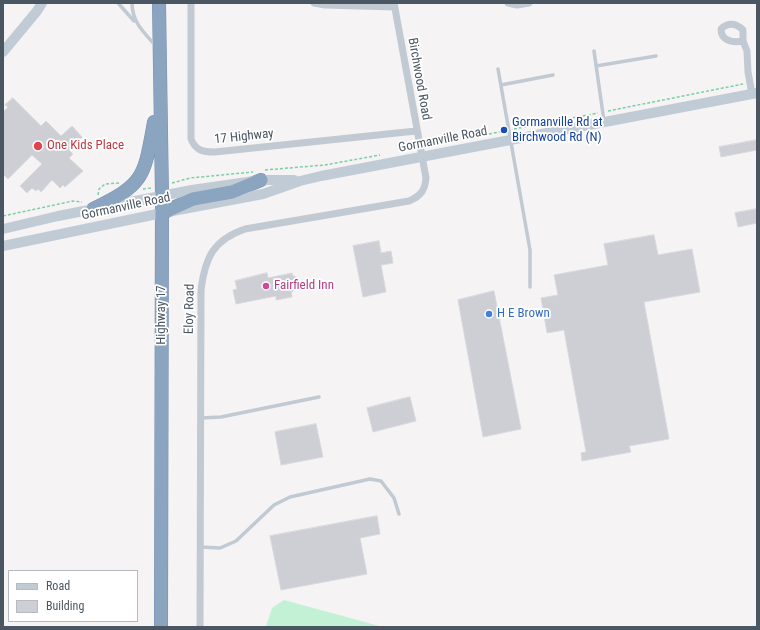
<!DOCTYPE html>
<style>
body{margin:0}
#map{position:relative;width:760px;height:630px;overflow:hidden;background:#f5f3f3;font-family:"Roboto Condensed",sans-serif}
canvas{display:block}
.frame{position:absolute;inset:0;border:4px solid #4a5661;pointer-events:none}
.legend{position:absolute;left:8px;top:570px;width:130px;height:52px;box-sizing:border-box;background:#fff;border:1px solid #b7bbc0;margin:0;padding:5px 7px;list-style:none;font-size:12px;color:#4a5661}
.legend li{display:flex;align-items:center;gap:8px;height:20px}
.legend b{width:20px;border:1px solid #b7bbc0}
</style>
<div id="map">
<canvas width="760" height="630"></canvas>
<div class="frame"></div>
<ul class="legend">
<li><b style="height:5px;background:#c1cbd6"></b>Road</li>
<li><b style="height:11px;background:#cdcfd5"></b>Building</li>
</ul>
</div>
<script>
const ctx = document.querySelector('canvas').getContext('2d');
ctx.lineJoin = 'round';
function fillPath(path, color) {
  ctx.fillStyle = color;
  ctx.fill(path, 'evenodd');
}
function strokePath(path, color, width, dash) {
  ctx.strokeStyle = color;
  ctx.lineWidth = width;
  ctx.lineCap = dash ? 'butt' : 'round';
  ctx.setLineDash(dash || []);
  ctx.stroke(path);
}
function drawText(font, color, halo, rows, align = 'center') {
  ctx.font = font + ' "Roboto Condensed",sans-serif';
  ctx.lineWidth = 3.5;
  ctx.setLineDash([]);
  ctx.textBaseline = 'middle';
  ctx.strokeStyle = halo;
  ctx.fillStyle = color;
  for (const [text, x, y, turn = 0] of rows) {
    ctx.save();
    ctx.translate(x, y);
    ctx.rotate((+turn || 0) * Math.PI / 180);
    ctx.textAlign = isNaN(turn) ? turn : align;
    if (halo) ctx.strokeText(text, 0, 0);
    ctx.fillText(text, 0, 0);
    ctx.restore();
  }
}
fillPath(new Path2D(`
 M284 600 383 627H266L272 608Z`), '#c3f1d5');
const building = new Path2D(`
 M13 98 41 126 46 121 61 136 72 126 82 137 69 150 73 154 69 158 83 171 65 187 63 185 60 188 52 180 41 192 38 189 36 191 32 188 27 193 20 186 42 164 32 155 8 179 3 174V112L8 107 5 105Z
 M757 140V150L721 157 719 147Z
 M757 209V223L738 227 735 213Z
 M654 235 658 255 692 249 700 292 644 302 669 439 629 446 631 452 582 461 581 453 586 452 564 330 547 333 541 298 558 295 554 275 608 265 604 244Z
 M379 241 381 253 391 251 393 263 381 265 386 292 363 297 353 246Z
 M267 273 268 278 292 273 293 276H295L298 289 291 292 292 297 276 300V296L236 304 233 290 237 289 235 281Z
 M494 291 521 429 483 437 458 300Z
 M410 397 416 421 373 432 367 408Z
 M316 424 323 457 281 465 275 432Z
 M377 516 380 534 360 538 367 574 281 590 270 536Z`);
fillPath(building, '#cdcfd5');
strokePath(building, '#d7d9de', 1);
const highway = new Path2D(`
 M159 3 162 196 161 627
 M93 209C145 184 144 177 154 122
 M162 213 193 199 232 192 261 180`);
strokePath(highway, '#7690ad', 14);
strokePath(new Path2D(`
 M608 111 743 84
 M514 129 598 113
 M484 135 504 131
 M265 170 325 165 380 155
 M172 183 190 178 253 172
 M143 189 151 188
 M98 195 99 189 105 184 119 183
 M3 216 73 201 82 202`), '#7ad0a6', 1.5, [3, 2]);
strokePath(new Path2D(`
 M118 3 134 21
 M132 3C132 22 144 33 156 46
 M594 51 604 121
 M596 66 656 56
 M498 69 530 250V287
 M501 85 553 75
 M201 418 221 417 319 397
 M201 547 220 548 236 541 274 505 290 497 370 479 381 481 394 498 399 514`), '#c1cad2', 3.5);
strokePath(new Path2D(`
 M191 3V139C196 151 203 152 215 152L416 131
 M314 3 325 5 394 7
 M508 3 517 5 529 3
 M743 41C733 43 721 41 721 29 728 22 736 23 743 30V41L747 51 748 72 752 94
 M200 627 201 290C205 258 213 240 245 229L409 201C421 196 425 190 426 178L394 3`), '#c1cad2', 7);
strokePath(new Path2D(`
 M3 52 37 11 42 3
 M3 229 58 216 192 190 261 180H294
 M3 246 162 213 263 194 300 181 321 176 757 93`), '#c1cbd6', 10);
strokePath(highway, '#8ba5c1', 13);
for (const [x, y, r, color] of [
 [504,130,4,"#1a4fb4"],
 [38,146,5,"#e0444e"],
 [266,286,4,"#d1479c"],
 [489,314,4,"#3f7fe0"]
]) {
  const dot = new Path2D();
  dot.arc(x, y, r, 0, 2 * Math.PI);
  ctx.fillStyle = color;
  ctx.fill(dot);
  strokePath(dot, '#fff', 1.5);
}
drawText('13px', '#4a5661', '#fff', [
 ["Birchwood Road",419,79,80],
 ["17 Highway",244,137,-6],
 ["Gormanville Road",443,140,-11],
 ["Gormanville Road",126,207,-12],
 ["Eloy Road",190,309,-89],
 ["Highway 17",162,315,-90]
]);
drawText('13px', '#164399', '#fff', [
 ["Gormanville Rd at",512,123],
 ["Birchwood Rd (N)",512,138]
], 'left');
drawText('13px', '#be3a42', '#fff', [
 ["One Kids Place",47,146]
], 'left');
drawText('13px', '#b23c85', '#fff', [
 ["Fairfield Inn",274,286]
], 'left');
drawText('13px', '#366cbe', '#fff', [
 ["H E Brown",497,314]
], 'left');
</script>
